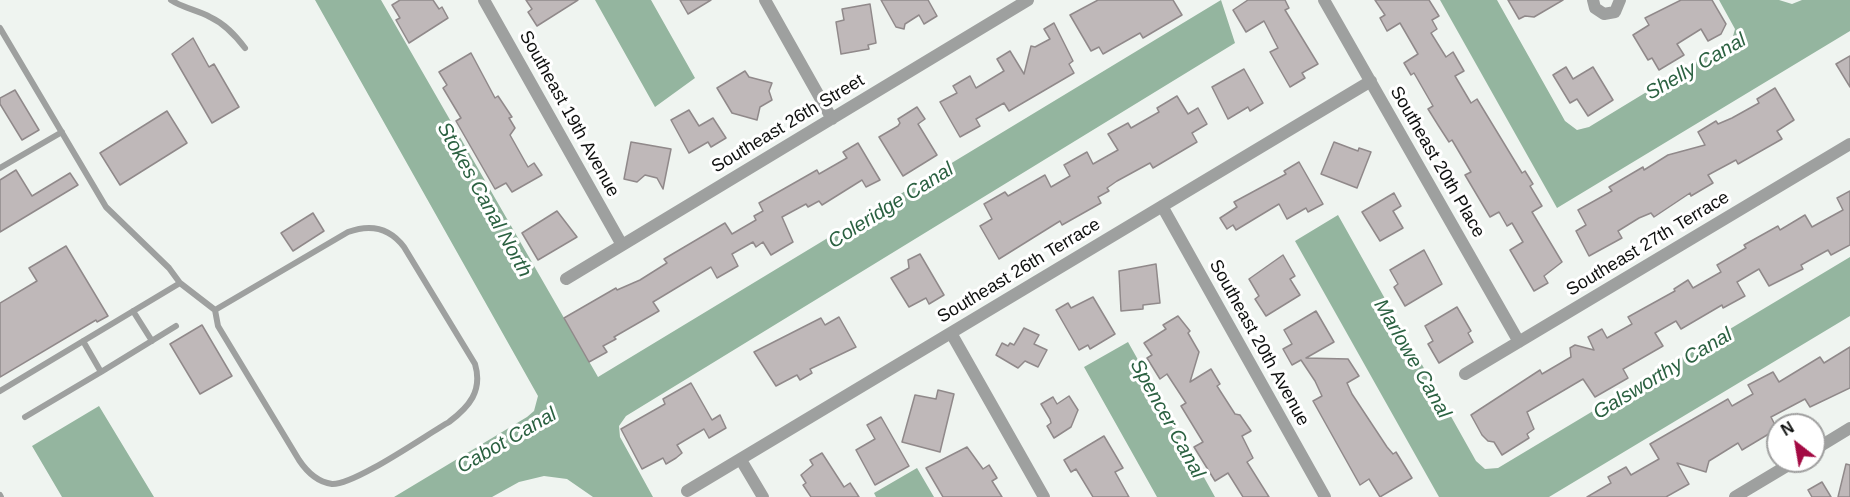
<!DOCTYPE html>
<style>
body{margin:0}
#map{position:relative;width:1850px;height:497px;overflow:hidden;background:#eff4f0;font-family:Helvetica,sans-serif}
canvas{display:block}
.north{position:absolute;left:1766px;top:413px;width:60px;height:60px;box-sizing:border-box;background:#fff;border:2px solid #9f9f9f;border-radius:50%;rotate:329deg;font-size:16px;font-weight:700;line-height:24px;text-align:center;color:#0f100f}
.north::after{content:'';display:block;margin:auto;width:21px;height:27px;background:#a30a43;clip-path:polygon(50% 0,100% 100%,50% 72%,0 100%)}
</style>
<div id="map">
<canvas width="1850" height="497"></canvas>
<div class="north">N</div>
</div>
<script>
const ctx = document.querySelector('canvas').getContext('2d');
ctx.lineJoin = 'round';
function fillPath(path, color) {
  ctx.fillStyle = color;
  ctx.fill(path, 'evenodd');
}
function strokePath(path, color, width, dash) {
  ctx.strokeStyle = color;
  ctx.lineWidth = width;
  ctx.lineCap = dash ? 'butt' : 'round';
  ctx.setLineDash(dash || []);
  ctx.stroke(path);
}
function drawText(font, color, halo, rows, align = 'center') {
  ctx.font = font + ' Helvetica,sans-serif';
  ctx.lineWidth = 6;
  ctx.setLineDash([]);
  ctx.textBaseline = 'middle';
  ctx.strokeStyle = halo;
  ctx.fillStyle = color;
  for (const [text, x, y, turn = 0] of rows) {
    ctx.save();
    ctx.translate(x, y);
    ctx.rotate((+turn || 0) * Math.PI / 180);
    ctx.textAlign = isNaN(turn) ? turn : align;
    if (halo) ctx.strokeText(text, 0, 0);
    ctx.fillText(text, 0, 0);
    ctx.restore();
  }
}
fillPath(new Path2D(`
 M315 0H381L598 377 1221 0 1235 43 626 416 619 426 620 437 653 497H593L567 479 544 476 519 482 492 497H394L527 417 534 411 538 396Z
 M595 0H651L695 78 655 107Z
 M1440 0H1497L1565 121 1577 130 1589 127 1732 40 1735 29 1719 0H1779L1792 4 1802 0H1850V31L1557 208Z
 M1338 215 1476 461 1485 469 1498 468 1850 257V316L1549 497H1439L1295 241Z
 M1128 342 1215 497H1157L1084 367Z
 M99 406 154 497H62L32 446Z
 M917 468 934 497H876L874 493Z`), '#94b59f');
const building = new Path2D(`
 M400 0H433L439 9 442 7 448 18 409 43 396 20 400 18 392 5Z
 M526 0H578L537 26 528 12 532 9Z
 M680 0H711L688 14Z
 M881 0H928L937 16 924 24 919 15 905 24 904 29 896 27Z
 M1098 0H1173L1182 15 1143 38 1140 33 1103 54 1099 47 1091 51 1070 15Z
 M1248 0H1285L1289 8 1285 10 1318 64 1302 73 1305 78 1290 87 1270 52 1278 48 1264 21 1246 32 1233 10Z
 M1375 0H1429L1439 16 1432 20 1437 29 1431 33 1446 57 1453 52 1464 71 1455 76 1471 103 1477 99 1522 173 1525 171 1533 184 1530 186 1542 206 1532 212 1562 262 1544 276 1548 283 1534 291 1510 250 1523 242 1512 223 1507 226 1499 212 1490 217 1465 175 1471 172 1452 140 1449 142 1438 125 1428 109 1433 106 1414 73 1411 75 1404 63 1418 54 1400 23 1387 31 1380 18 1385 15Z
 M1508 0H1563L1534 17 1525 16 1519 19Z
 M1681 0H1712L1726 24 1721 34 1708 41 1701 29 1677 44 1684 55 1659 70 1652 58 1648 60 1633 35 1649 25 1645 18Z
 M870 4 876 43 868 45 869 49 841 54 836 22 844 20 842 9Z
 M1054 23 1073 61 1069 64 1074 73 1009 111 1004 103 976 119 980 126 960 137 940 102 957 93 953 86 970 76 976 88 1004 71 997 59 1010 51 1024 74 1031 46 1035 47 1050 39 1044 29Z
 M193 38 209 67 214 64 239 107 212 123 172 54Z
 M471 53 495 98 498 96 512 117 509 118 515 128 510 135 528 167 534 163 542 175 512 192 506 183 495 189 456 121 461 118 443 88 447 85 439 72Z
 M1850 56V87L1836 64Z
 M1566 67 1573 79 1593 67 1613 100 1588 116 1577 99 1570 103 1553 75Z
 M1244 69 1263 103 1250 111 1248 107 1228 119 1212 87Z
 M745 71 749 77 772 83 769 91 772 100 760 107 757 120 732 113 717 88Z
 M1775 88 1794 120 1777 131 1782 139 1738 164 1736 160 1708 175 1713 183 1691 196 1690 193 1654 217 1651 213 1639 218 1618 231 1622 238 1589 256 1576 231 1586 225 1578 210 1612 191 1609 187 1643 167 1644 170 1668 155 1705 145 1698 132 1716 121 1718 124 1732 118 1759 103 1757 99Z
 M15 90 39 130 22 140 0 104V98Z
 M1177 96 1188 114 1198 108 1207 124 1192 133 1197 142 1153 168 1150 163 1117 181 1107 188 1109 191 1098 197 1101 203 1062 225 1060 221 999 259 980 226 992 219 984 204 1005 192 1008 196 1045 175 1051 187 1070 176 1064 165 1087 152 1093 164 1118 150 1108 134 1128 123 1131 128 1159 112 1157 108Z
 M917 107 925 119 918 124 937 155 903 176 879 137 898 126 900 123 898 119Z
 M689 110 699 126 713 118 726 138 711 147 708 142 689 153 671 120Z
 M167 111 187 143 120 185 100 153Z
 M631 142 671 149 663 189 657 178 645 175 637 182 624 179Z
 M1334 142 1358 151 1359 148 1371 152 1357 188 1321 174Z
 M858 143 880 180 866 187 862 180 822 205 819 201 808 207 806 204 782 217 793 242 771 255 763 242 756 247 753 242 732 254 738 266 717 278 711 267 653 302 659 311 614 337 616 339 603 346 607 352 589 362 564 318 616 288 617 290 640 280 667 263 664 259 725 223 732 234 756 220 754 216 763 211 759 203 817 170 819 174 847 158 843 152Z
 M1299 162 1323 204 1308 212 1306 208 1287 219 1279 204 1236 230 1233 225 1227 229 1220 218 1237 207 1234 202 1286 174 1284 171Z
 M16 170 32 196 70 173 78 185 0 232V180Z
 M1850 191V245L1831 255 1828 250 1801 265 1803 269 1769 286 1759 269 1737 282 1745 296 1723 308 1722 305 1681 329 1676 321 1655 333 1663 346 1623 369 1628 378 1595 397 1583 379 1527 412 1534 429 1527 434 1529 438 1502 455 1494 442 1488 441 1482 435 1471 415 1540 370 1542 374 1571 357 1570 348 1575 345 1594 350 1588 337 1602 329 1607 338 1632 324 1628 317 1675 291 1674 289 1688 280 1693 288 1721 272 1717 265 1746 248 1744 245 1778 226 1780 230 1805 215 1812 227 1843 210 1837 198Z
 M1394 193 1401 206 1393 211 1403 228 1380 241 1362 212Z
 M557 211 577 237 538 260 522 233Z
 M313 213 324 231 293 251 281 233Z
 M66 246 108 316 97 322 96 320 0 377V303L37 281 29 268Z
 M1424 250 1442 284 1405 306 1394 287 1398 284 1390 270Z
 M920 254 944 295 929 304 926 298 909 307 891 278 909 268 908 260Z
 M1283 255 1295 276 1290 279 1300 295 1266 316 1255 299 1259 296 1249 279Z
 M1156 264 1160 303 1143 305V309L1121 311 1119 271Z
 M1093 297 1115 334 1090 349 1088 345 1079 350 1056 310 1068 303 1071 308Z
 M1457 307 1471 331 1468 333 1473 342 1439 363 1428 344 1433 341 1425 326Z
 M1316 311 1334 342 1306 358 1348 359 1359 376 1347 383 1352 394 1387 447 1393 454 1396 452 1412 478 1380 497 1369 479 1360 485 1313 401 1322 396 1315 381 1301 360 1292 365 1283 349 1292 344 1284 330Z
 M1178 316 1190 331 1188 333 1199 352 1190 382 1211 369 1220 384 1217 386 1235 414 1240 415 1251 431 1242 436 1253 458 1247 462 1269 497H1243L1228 473 1215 481 1194 447 1203 442 1181 406 1186 403 1167 374 1160 379 1147 358 1152 355 1144 343 1166 329 1163 325Z
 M839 317 856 347 810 369 812 373 800 380 797 375 776 386 754 352 821 318 825 325Z
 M202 325 232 376 200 394 170 344Z
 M1024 328 1039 335 1034 344 1047 350 1038 367 1025 361 1018 368 996 355 1002 343 1008 346 1010 343 1014 345Z
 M1850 347V388L1810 407 1805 399 1771 417 1777 429 1742 450 1738 443 1709 461 1706 472 1677 463 1689 484 1666 497H1587L1611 483 1608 477 1626 467 1631 475 1659 459 1650 444 1728 399 1732 406 1753 394 1748 385 1773 372 1779 382 1820 357 1824 363Z
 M691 383 712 420 720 415 726 428 709 438 704 429 677 445 682 453 676 458 666 464 663 458 642 469 621 429 665 404 663 399Z
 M938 390 954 394 940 452 902 442 915 395 936 399Z
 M1069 396 1078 410 1071 427 1054 438 1047 426 1051 423 1050 419 1041 404 1053 397 1057 404Z
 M881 417 909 466 875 485 856 450 875 439 867 425Z
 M1104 436 1123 468 1115 472 1129 497H1093L1076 469 1071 472 1064 460Z
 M967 447 983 469 989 465 997 478 992 481 1002 497H943L926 468Z
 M822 453 844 487 850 483 859 497H811L803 485 806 483 801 475 813 465 810 460Z
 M1846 464 1850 465V497H1838Z
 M1822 482 1831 497H1812L1808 490Z`);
fillPath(building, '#bfb8b9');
strokePath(building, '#90898a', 1.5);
strokePath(new Path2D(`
 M171 0C183 8 197 10 210 17 225 24 235 35 245 48
 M0 28 106 207 169 268 180 283 0 391
 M0 168 62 132
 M180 283 215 310 348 232C370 224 389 227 404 247L475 364C483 391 469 407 449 422 426 435 355 485 332 484 317 482 307 472 299 460L218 326 215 310
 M133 311 152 341
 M83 341 101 372 176 326
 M25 417 101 372
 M0 495 1 497`), '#9ea09f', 6);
strokePath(new Path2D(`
 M484 0 622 245
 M765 0 832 119
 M1324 0 1519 342
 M1593 0 1595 8 1604 14 1615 12 1620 0
 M1162 206 1325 497
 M566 279 1028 0
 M951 333 1044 497
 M1465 374 1850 144
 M1814 450 1850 428
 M741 460 763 497
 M687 491 1371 81
 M1735 497 1795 461`), '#9ea09f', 12);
drawText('18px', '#0f100f', '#fff', [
 ["Southeast 19th Avenue",569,114,61],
 ["Southeast 26th Street",788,124,-31],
 ["Southeast 20th Place",1437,162,60],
 ["Southeast 27th Terrace",1648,244,-31],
 ["Southeast 26th Terrace",1019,271,-31],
 ["Southeast 20th Avenue",1259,343,61]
]);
drawText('italic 20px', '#2b6141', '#fff', [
 ["Shelly Canal",1696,67,-30],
 ["Stokes Canal North",484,200,61],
 ["Coleridge Canal",891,206,-32],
 ["Marlowe Canal",1412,359,60],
 ["Galsworthy Canal",1663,374,-31],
 ["Spencer Canal",1167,419,61],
 ["Cabot Canal",507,441,-30]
]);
</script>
